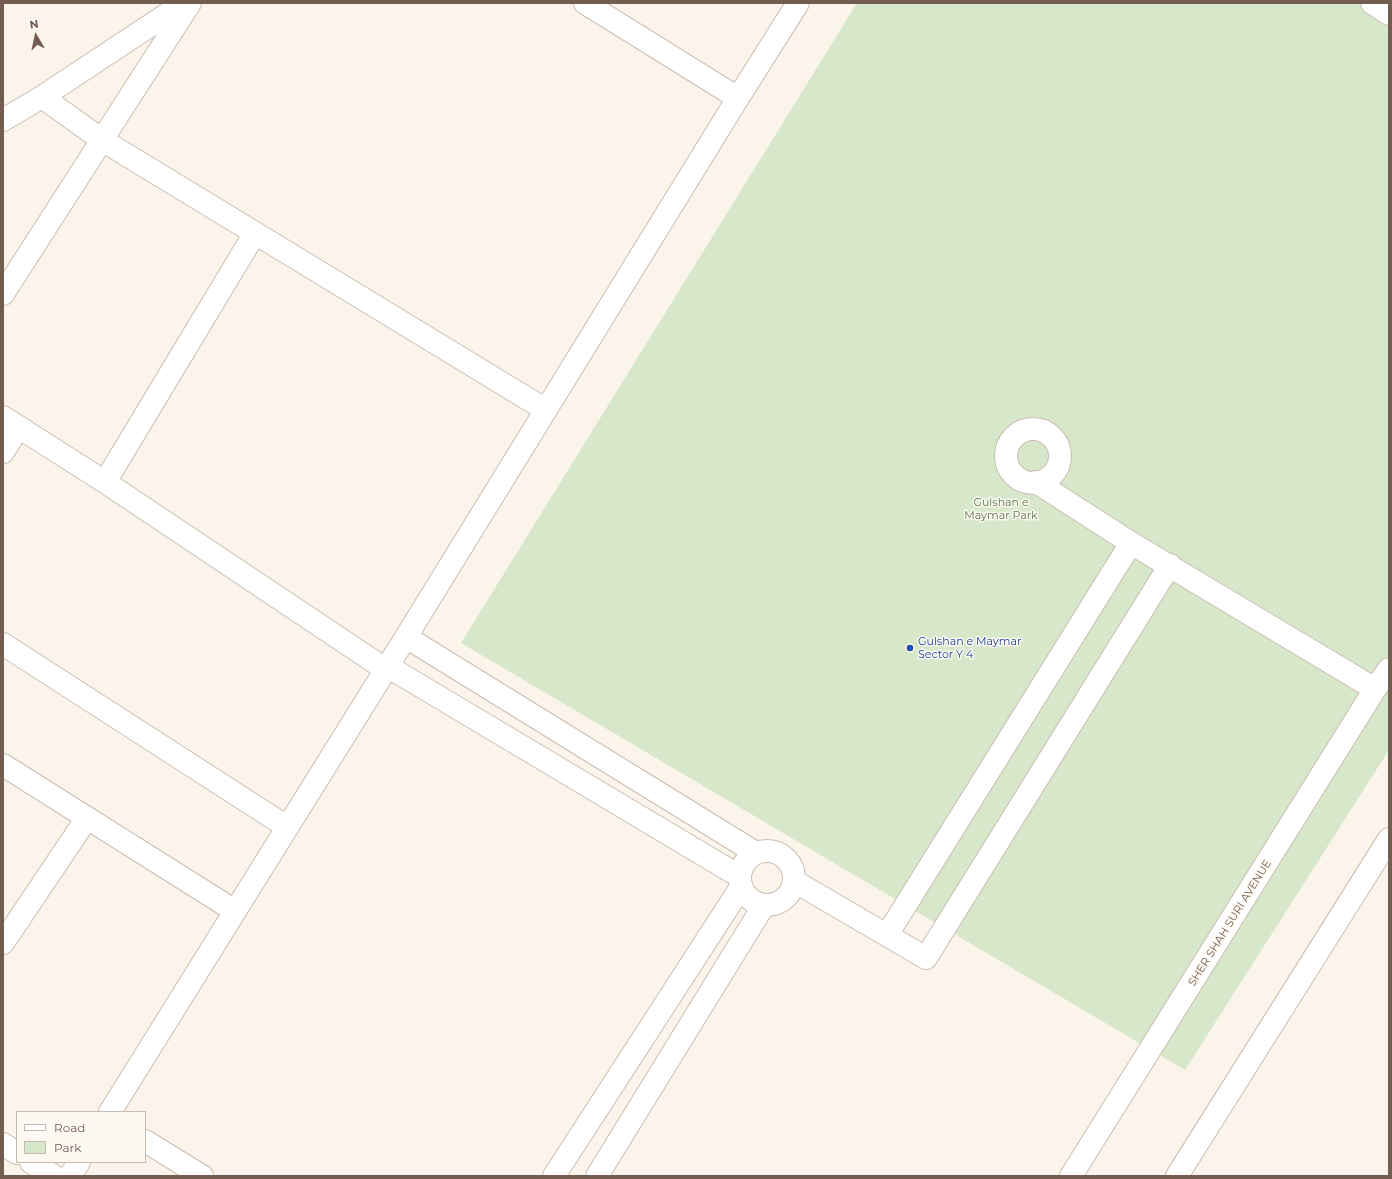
<!DOCTYPE html>
<style>
body{margin:0}
#map{position:relative;width:1392px;height:1179px;overflow:hidden;background:#fbf4eb;font-family:Montserrat,sans-serif}
canvas{display:block}
.frame{position:absolute;inset:0;border:4px solid #735c50;pointer-events:none}
.legend{position:absolute;left:16px;top:1111px;width:130px;height:52px;box-sizing:border-box;background:#fdf8f1;border:1px solid #c6bab1;margin:0;padding:5px 7px;list-style:none;font-size:12px;color:#735c50}
.legend li{display:flex;align-items:center;gap:8px;height:20px}
.legend b{width:20px;border:1px solid #c6bab1}
.north{position:absolute;left:16px;top:16px;width:40px;height:40px;-webkit-text-stroke:3px #fdf8f1;paint-order:stroke;rotate:351deg;font-size:11px;font-weight:700;line-height:16px;text-align:center;color:#735c50}
.north::after{content:'';display:block;margin:auto;width:14px;height:18px;background:#735c50;clip-path:polygon(50% 0,100% 100%,50% 72%,0 100%)}
</style>
<div id="map">
<canvas width="1392" height="1179"></canvas>
<div class="frame"></div>
<ul class="legend">
<li><b style="height:5px;background:#fff"></b>Road</li>
<li><b style="height:11px;background:#d7e7ca"></b>Park</li>
</ul>
<div class="north">N</div>
</div>
<script>
const ctx = document.querySelector('canvas').getContext('2d');
ctx.lineJoin = 'round';
function fillPath(path, color) {
  ctx.fillStyle = color;
  ctx.fill(path, 'evenodd');
}
function strokePath(path, color, width, dash) {
  ctx.strokeStyle = color;
  ctx.lineWidth = width;
  ctx.lineCap = dash ? 'butt' : 'round';
  ctx.setLineDash(dash || []);
  ctx.stroke(path);
}
function drawText(font, color, halo, rows, align = 'center') {
  ctx.font = font + ' Montserrat,sans-serif';
  ctx.lineWidth = 3;
  ctx.setLineDash([]);
  ctx.textBaseline = 'middle';
  ctx.strokeStyle = halo;
  ctx.fillStyle = color;
  for (const [text, x, y, turn = 0] of rows) {
    ctx.save();
    ctx.translate(x, y);
    ctx.rotate((+turn || 0) * Math.PI / 180);
    ctx.textAlign = isNaN(turn) ? turn : align;
    if (halo) ctx.strokeText(text, 0, 0);
    ctx.fillText(text, 0, 0);
    ctx.restore();
  }
}
fillPath(new Path2D(`
 M857 3H1389V750L1185 1070 461 643Z`), '#d7e7ca');
const minor = new Path2D(`
 M585 3 738 98
 M1372 3 1389 14
 M42 97 102 140 546 410
 M3 120 42 97 184 3
 M3 294 190 3
 M3 417 105 482 385 669
 M1006 456a27 27 0 1 1 54 0a27 27 0 1 1-54 0Z
 M3 452 19 427
 M105 482 255 233
 M1036 482 1131 543 1375 689
 M406 637 756 853
 M3 644 287 827
 M387 666 739 876
 M3 765 235 911
 M740 878a27 27 0 1 1 54 0a27 27 0 1 1-54 0Z
 M794 881 926 958 1170 565
 M887 935 1131 543
 M3 943 87 818
 M110 1112 406 637 738 98 798 3
 M145 1141 202 1176
 M70 1176 79 1162
 M554 1176 741 887
 M597 1176 764 905`);
const tertiary = new Path2D(`
 M3 1144 17 1153
 M31 1162 54 1176
 M1071 1176 1375 689 1389 669
 M1177 1176 1389 839`);
strokePath(minor, '#ccbcb2', 24);
strokePath(tertiary, '#ccbcb2', 24);
strokePath(minor, '#fff', 22);
strokePath(tertiary, '#fff', 22);
for (const [x, y, r, color] of [
 [910,648,4,"#1a4fb4"]
]) {
  const dot = new Path2D();
  dot.arc(x, y, r, 0, 2 * Math.PI);
  ctx.fillStyle = color;
  ctx.fill(dot);
  strokePath(dot, '#fdf8f1', 1.5);
}
drawText('11px', '#58784a', '#fdf8f1', [
 ["Gulshan e",1001,503],
 ["Maymar Park",1001,516]
]);
drawText('11px', '#164399', '#fdf8f1', [
 ["Gulshan e Maymar",918,642],
 ["Sector Y 4",918,655]
], 'left');
drawText('11px', '#735c50', '#fdf8f1', [
 ["SHER SHAH SURI AVENUE",1230,923,-58]
]);
</script>
